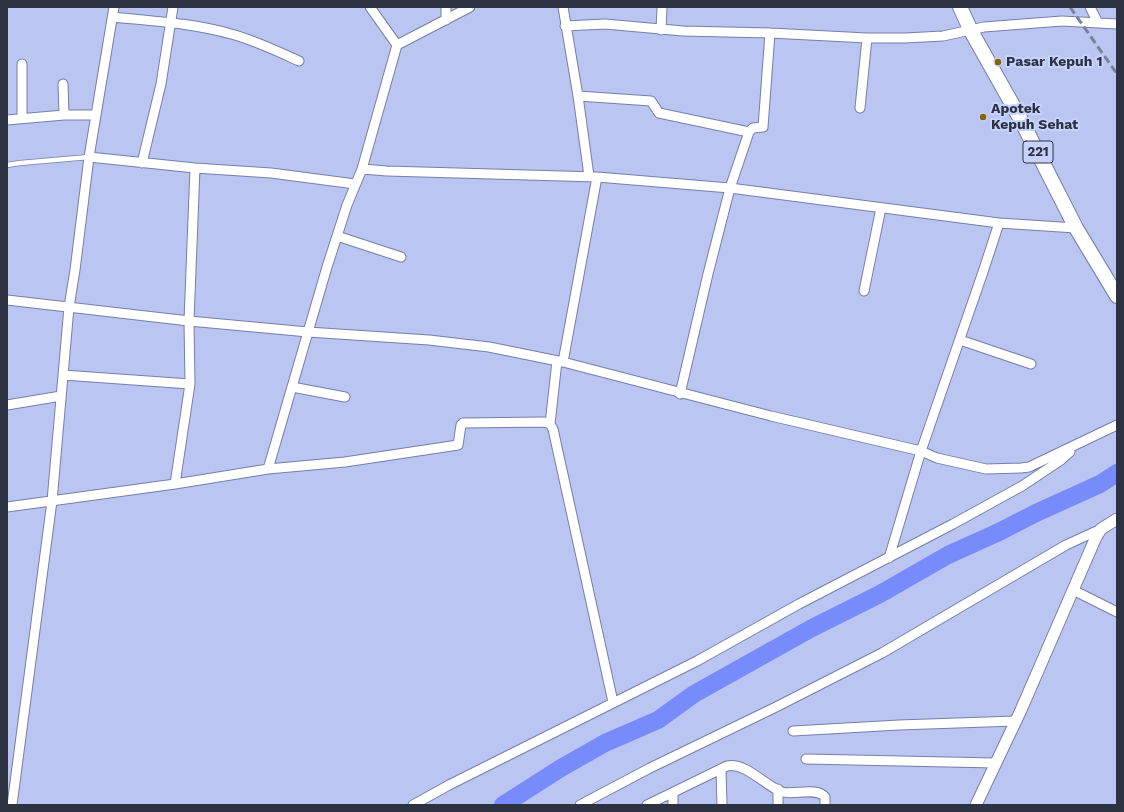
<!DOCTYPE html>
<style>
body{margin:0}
#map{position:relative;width:1124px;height:812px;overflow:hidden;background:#bac6f1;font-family:"Work Sans",sans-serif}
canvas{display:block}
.frame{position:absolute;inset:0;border:8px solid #2d3242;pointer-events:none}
</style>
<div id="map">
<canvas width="1124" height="812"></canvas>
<div class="frame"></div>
</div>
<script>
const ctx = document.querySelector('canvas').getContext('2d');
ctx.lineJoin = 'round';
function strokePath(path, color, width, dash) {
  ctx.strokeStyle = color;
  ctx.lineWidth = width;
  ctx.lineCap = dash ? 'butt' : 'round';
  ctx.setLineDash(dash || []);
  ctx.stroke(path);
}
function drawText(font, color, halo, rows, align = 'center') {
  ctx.font = font + ' "Work Sans",sans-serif';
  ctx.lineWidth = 4;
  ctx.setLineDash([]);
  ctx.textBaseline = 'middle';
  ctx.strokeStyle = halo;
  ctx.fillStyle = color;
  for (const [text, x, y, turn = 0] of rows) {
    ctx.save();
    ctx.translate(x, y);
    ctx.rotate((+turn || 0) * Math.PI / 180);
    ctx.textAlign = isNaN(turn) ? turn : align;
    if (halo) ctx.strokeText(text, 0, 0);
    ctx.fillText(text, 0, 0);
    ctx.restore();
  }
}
strokePath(new Path2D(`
 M503 805 561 768 605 743 658 720 694 694 812 628 880 594 948 555 999 532 1036 513 1100 484 1117 473`), '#778cfa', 18);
const service = new Path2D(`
 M7 165 20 163 89 157`);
const minor = new Path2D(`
 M370 7 397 45
 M563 7 578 96 589 176
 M1090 7 1098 23
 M113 17C152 21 192 23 231 34 254 40 277 51 299 61
 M446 20V7
 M565 26 605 24 683 31 770 33 867 38H905L943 36 984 27 1062 21 1117 24
 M661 30 662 7
 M22 64V118
 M63 84 64 115
 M578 96 651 101 659 113 749 132
 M860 108 867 38
 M7 120 64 115H96
 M89 157 195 168 271 173 355 184
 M142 163 161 84 173 7
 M362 169 387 171 597 177 730 188 999 223 1076 228
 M337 236 401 257
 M864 291 881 208
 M7 300 189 321 308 332 429 340 489 347 563 362 771 416 921 451 937 458 986 469 1021 468 1029 467 1117 425
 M960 340 1031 364
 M563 362 597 177
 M63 375 190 384
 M292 387 345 397
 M680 394 708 274 730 188 749 132 753 128 763 127 770 33
 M7 405 61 396
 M550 424 557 361
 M268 469 345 462 458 445 461 425 463 423 544 422 550 424 553 429 613 702
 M175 484 190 384 189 321 195 168
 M7 507 175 484 268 469 327 267 347 205 362 169 397 45 470 7
 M889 558 921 451 983 272 999 223
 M1073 590 1117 612
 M793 731 899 725 1015 721
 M806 759 995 763
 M721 770 722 805
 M778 789V805
 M673 793V805
 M12 805 52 501 69 307 75 270 89 157 114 7
 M413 805 449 785 697 661 799 604 953 524 1022 486 1061 460 1070 452
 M580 805 650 768 776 707 882 653 1066 545 1101 529
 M647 805 727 766C746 762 765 786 782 792 794 795 817 787 825 797V805`);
const tertiary = new Path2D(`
 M976 805 1021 710 1096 537 1101 529 1117 519`);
const primary = new Path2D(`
 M960 7 971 31 1020 118 1076 228 1117 296`);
strokePath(service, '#757fa7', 6);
strokePath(minor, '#757fa7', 11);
strokePath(tertiary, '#757fa7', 13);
strokePath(primary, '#757fa7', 16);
strokePath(service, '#fff', 4.5);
strokePath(minor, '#fff', 9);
strokePath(tertiary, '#fff', 11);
strokePath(primary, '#fff', 14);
strokePath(new Path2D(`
 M1070 7 1117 74`), '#78819f', 3, [8, 4]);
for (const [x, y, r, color] of [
 [998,62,4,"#806800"],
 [983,117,4,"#806800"]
]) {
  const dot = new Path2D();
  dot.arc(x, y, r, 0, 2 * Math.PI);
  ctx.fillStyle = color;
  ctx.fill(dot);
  strokePath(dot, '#c7d3fe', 1.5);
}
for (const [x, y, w] of [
 [1038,152,30]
]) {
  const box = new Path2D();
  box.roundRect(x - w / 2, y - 11, w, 22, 3);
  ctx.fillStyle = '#c7d3fe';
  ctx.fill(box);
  strokePath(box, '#2d3242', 1);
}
drawText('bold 13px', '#2d3242', null, [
 ["221",1038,152]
]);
drawText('bold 14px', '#2d3242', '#c7d3fe', [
 ["Pasar Kepuh 1",1006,62],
 ["Apotek",991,109],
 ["Kepuh Sehat",991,125]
], 'left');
</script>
